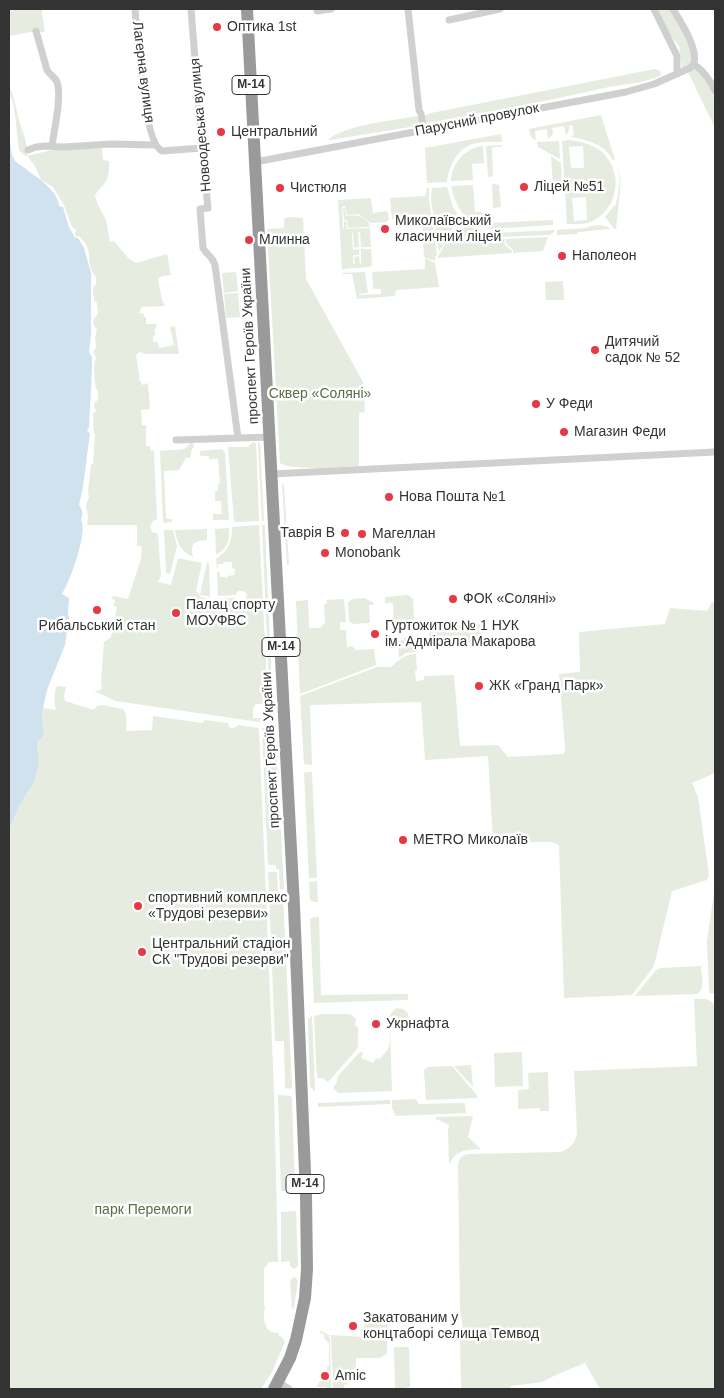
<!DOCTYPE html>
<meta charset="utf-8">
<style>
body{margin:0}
#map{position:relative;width:724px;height:1398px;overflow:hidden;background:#fff;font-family:Arial,sans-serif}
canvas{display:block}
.frame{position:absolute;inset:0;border:10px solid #333;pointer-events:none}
</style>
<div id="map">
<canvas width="724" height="1398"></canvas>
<div class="frame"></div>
</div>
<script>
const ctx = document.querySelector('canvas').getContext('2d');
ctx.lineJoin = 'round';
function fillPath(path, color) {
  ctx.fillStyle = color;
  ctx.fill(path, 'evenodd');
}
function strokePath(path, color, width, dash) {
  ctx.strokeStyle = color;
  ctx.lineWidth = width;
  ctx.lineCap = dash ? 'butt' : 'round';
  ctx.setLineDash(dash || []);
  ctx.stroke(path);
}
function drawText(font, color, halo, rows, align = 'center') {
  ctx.font = font + ' Arial,sans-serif';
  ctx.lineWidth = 5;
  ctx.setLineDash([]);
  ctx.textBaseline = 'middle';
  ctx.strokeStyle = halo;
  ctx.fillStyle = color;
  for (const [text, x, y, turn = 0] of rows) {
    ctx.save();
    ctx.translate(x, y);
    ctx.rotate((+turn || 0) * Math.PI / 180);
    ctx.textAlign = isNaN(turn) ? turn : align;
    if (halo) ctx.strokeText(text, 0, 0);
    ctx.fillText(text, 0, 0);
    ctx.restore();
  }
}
fillPath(new Path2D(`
 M23 9H42V14L45 32H31L9 36V11Z
 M658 9H671L694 56 690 65 683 69 682 68 679 46 669 34Z
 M655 69 659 70 661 73V75C648 83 624 84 609 87 548 101 488 112 427 123L426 122 425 116 431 113Z
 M693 69 699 70C717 95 715 98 715 128L688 72Z
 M9 86C15 97 16 109 19 121 23 133 28 143 27 156L52 150 102 148 103 160 109 161C109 183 107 179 95 195 97 206 101 209 105 218 108 224 108 235 110 242L114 241 129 259 136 263 167 254 171 275 162 276 158 279 162 300 165 306 142 307 139 312H137L144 314V317H146V324H156L157 325 154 331 156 335 153 336V342H158L159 348 174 345 170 327 175 326 179 354H145L140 352 136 355 140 382H141L142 385 148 383 150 409 141 410 142 425H146V446H150L151 451H154L157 519 153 521 150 527 152 532 158 534 161 576 158 582 171 585 178 558 202 563 196 591 200 595 207 562 209 563 210 597 201 595 200 597 213 599 235 598 240 602 244 601 247 596 246 593 243 591H238L235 595 218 596 217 572H220V577H225L227 579 228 576 234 575 235 569 232 568V562H226L224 561 223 564H218V569H217L216 559C229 550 232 542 232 527L259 525 267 683 266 684H263L264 704H255V707H253V718H261L259 722 116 701 94 691 101 690 102 684 101 683 104 642 111 637 117 607 114 606 115 600 112 599 113 596 128 599 141 559 142 546H137V525H87L88 517 86 505 89 497 88 491 91 464H93L95 435C92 429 94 421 93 414L96 411 94 407 95 402 98 400V390L96 389C95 378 92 367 96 358L93 351 96 348 95 337 97 330C92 323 92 320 98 314L97 303 94 301 93 287 96 285V277C87 268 91 256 87 246 85 242 81 239 79 236L76 237 75 234 76 230 73 228 71 225 64 205 53 187 41 180 35 166 27 156 24 155 19 150 15 115 13 102 9 93Z
 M601 115 615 160H613C604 144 588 140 571 137V136L574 135 572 125H570L568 133 566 135 564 126 552 128 553 134 548 139 547 129 535 131 536 140C530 138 530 134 529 129Z
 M417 116 419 121 416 126 330 140 329 139C348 124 393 121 417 116Z
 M501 134 502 142C494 142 485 141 477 143 458 146 449 165 447 182L427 183 425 148Z
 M569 140C579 141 590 144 598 149 625 168 620 210 590 222 583 225 574 224 567 224L562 141ZM583 146 584 168H571L569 147ZM586 197 587 220 574 221 572 198Z
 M559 141 560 159 538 147 537 142Z
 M502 145V147H492L493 176 488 177 486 146Z
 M483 146 484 163 472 164 473 180 451 181C452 163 465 148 483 146Z
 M551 156 561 163 562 187H553Z
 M617 165 621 180 616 229 613 228 612 226 605 217 616 204 620 181Z
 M493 184 499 185 501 207 493 208 492 185Z
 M473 185 475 212H484L485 228C463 218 457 210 451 186Z
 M447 187 453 207 459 217 439 252 431 200 432 188Z
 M427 188H429V200L437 254 435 258V261L424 257 422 220 395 221 392 219 390 198 425 196Z
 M371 198 373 213 387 211 389 219 387 222 371 223 358 214 347 215 345 206 342 207 343 229H344V221H346L347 229 370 228 371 247H361L360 232H358L359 247 354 248 353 233H352L353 250 359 249V255H353V264H355L354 257 359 256 360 264H361V249H371L372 265 369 267 342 269 338 200Z
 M343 208H345L346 216C358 215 360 215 369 223L370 227 348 228 347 220H344Z
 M289 217 303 218 306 279 363 382 365 412 359 413V466C344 467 290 471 280 463L267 229 284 228V219Z
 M461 218 472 227 484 232V234L494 233 496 238H485L484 240 504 239 505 245 512 251V253L437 258Z
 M553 220V225L488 229V223Z
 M600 225 608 227 610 229 578 232 577 234 557 235V230L587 228 590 226Z
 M554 230V232L550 235 498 237 495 233Z
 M548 237 543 251 513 253V250L507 244 505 239Z
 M425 258 435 263 439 287 396 290 395 296 357 299 352 274H342V273L365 272 368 293 359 294V295L381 294V289H373L372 272 425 269Z
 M236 272 238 291 224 293 222 273Z
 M563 281 564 300H546L545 282Z
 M238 293 240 317 226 318 224 294Z
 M253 442 256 443 259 521 235 522 234 521 228 447H248Z
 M258 442 260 443 264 521H262Z
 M190 443H193L194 447 192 449 190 458H186L179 470 164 471 166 518 168 519H172V522L164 523 163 521 160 451 185 449Z
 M222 449 225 453 229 520H213V514H222L221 501H215V491H218V484L220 483 218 459H209V456H200V451Z
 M282 484 284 485 289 565H287Z
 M262 525H265V529L271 663V686L269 684Z
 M229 528C230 540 227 549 216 555L215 529Z
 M207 529V540C194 541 190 543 193 557 181 551 177 543 175 530Z
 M164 530H173L177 546 170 574 166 573Z
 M408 595 413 599 414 620 400 621V627L394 628 393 603H385V597Z
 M364 598 374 603V605H369L370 623 353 624 349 621V619L348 602 353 599Z
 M344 599 346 622H340V630H346L347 647 352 646 356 650 374 649 376 665 300 694 296 601 308 600 309 628H320L325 623 324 604H327L326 600Z
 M712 602H715V773L692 783 698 797 709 875 707 880 672 891 654 966 632 995 564 998 559 845 551 842H493L488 756 425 760 421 702 310 705 312 765 304 764 300 696 377 667H391C400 659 403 655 416 654L417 670 415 671 416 681 424 680V676L454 675 460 746 498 745 508 757 564 754 565 747 559 674 580 672 579 632 665 624 670 608 707 611Z
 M482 624V642L430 645 429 626Z
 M404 638H415L416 652 406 653 399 658 398 641 404 640Z
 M59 686 66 687 64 696 65 701 94 710 97 706 102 705 123 709C128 714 126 724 126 731L152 730 153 716 202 723 205 720 228 723 230 728H234L238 725 259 728 274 1092 278 1262H269L264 1269V1303L265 1310H264C264 1322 264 1333 279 1333V1336L282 1337 285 1342 272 1372 261 1389H9V829L20 805 34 782 39 755 37 749 38 742 44 735 42 716 43 708 56 710C54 703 54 694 56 687Z
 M262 728 272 730 277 735 276 736 284 889H280L279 869H276V865H268Z
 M307 772H312L317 878H309L304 773Z
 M268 872H277L278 891H269Z
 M317 881 318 902H314L310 900 309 882Z
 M715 885V994L710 993 709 989 707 942Z
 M278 893 279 895H283L292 1088 288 1089 285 1087 284 1041H275L269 894Z
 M314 917H319L321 995 408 994V1000L314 1003 310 919Z
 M701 966C701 975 706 989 697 994L635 996 656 970 661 968Z
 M694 999H707L715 1005V1389H600L585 1363 558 1374 542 1382 511 1386V1389H461L460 1338 463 1336 462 1320 460 1313 458 1165C459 1158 462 1155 469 1154L560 1152C570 1149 575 1144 577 1133L574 1071 697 1066Z
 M397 1008 403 1009 408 1013 410 1026 390 1027 392 1091 338 1093 333 1088 337 1082V1080L338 1076 360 1052H363L361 1058 373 1063 376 1058 380 1059C382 1054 388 1052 389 1046 393 1033 382 1016 397 1008Z
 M323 1014H348L352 1015 357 1020 355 1021V1026L358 1027V1045L357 1049 328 1082 322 1078H317L314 1016Z
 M312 1016 315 1090 314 1091 310 1086 308 1023V1019Z
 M522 1052 523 1086 495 1087 494 1053Z
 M471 1065 473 1087 454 1066Z
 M452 1066 477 1095V1098L426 1100 424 1070 428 1067Z
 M548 1072 549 1111H540V1108L518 1109V1090L529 1089 528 1073Z
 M278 1095 291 1096 292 1098 295 1190H293V1187L290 1186 288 1187V1191H281Z
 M415 1099 418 1102V1104L465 1103 466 1113 396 1116 392 1108V1100Z
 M390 1100V1104L318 1107V1103Z
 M473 1116 468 1137 481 1149C466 1150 455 1150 449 1165L448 1131 449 1125 436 1119V1117Z
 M296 1211 298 1266 294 1269 290 1266V1261L281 1262V1212Z
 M295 1277 298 1281 294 1307 292 1309 290 1281 292 1278Z
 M387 1319V1354L380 1358H356V1374L347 1384 344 1385V1389L354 1388V1389H333L331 1335 363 1337 365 1320Z
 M321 1331 329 1335 330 1339 331 1389H326V1387H317L320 1381H328L327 1367 329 1366V1343L324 1338 325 1336 322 1333 321 1334 320 1332Z
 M394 1347H409L410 1387H407V1389H395Z`), '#e6ecdf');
fillPath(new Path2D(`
 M9 116C10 126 9 151 14 159 16 163 22 166 26 169 37 178 58 190 59 206L63 207 69 227 75 238H78L84 248 91 273V335L89 352 92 357V369L89 427 87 430 90 434C86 458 85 482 79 505 82 510 84 513 81 519 88 533 70 581 62 594L69 598 68 613 69 618 65 645 47 690 43 708 42 716 44 735 38 742 37 749 39 755 38 766 34 782 20 805 9 829Z`), '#cfe2ee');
strokePath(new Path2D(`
 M135 9C137 31 143 143 162 151L202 148
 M191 9 202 148 208 208 200 209 203 248C207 256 212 255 215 265L238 438
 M408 9 419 110 421 114 424 130
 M654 9 677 56V74
 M673 9C681 23 698 47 694 64
 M317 11 331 9
 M449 20 500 9
 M36 31 47 70C49 74 55 77 57 82 62 97 54 130 52 146
 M694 64C703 71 711 81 715 91
 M28 150 36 147 45 146 64 147 111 144 155 145
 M255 162 626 92 654 84 690 68 694 64
 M176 440 270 437
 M272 474 715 452
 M278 1382 289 1389`), '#d0d0d0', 7);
strokePath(new Path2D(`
 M247 9 294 906 306 1196 307 1269 305 1298 296 1340 290 1358 274 1389`), '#9a9a9a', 12);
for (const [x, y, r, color] of [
 [217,27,5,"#e63946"],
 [221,132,5,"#e63946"],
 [524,187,5,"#e63946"],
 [280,188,5,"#e63946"],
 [385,229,5,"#e63946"],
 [249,240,5,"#e63946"],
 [562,256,5,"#e63946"],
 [595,350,5,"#e63946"],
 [536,404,5,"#e63946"],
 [564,432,5,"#e63946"],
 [389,497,5,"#e63946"],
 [345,533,5,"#e63946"],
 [362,534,5,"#e63946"],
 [325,553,5,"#e63946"],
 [453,599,5,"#e63946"],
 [97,610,5,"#e63946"],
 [176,613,5,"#e63946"],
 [375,634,5,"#e63946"],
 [479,686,5,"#e63946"],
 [403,840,5,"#e63946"],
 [138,906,5,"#e63946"],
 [142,952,5,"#e63946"],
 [376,1024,5,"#e63946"],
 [353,1326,5,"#e63946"],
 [325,1376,5,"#e63946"]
]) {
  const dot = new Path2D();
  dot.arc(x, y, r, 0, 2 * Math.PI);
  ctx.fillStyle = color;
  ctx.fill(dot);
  strokePath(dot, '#fff', 2);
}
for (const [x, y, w] of [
 [251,85,38],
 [281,647,38],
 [305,1184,38]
]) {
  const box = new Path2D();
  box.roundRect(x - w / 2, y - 9.5, w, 19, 4);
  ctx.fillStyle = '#fff';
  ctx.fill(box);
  strokePath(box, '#333', 1);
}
drawText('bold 12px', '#333', null, [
 ["М-14",251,85],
 ["М-14",281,647],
 ["М-14",305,1184]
]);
drawText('14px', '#333', '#fff', [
 ["Оптика 1st",227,27],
 ["Центральний",231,132],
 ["Ліцей №51",534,187],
 ["Чистюля",290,188],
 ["Миколаївський",395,221],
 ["класичний ліцей",395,237],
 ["Млинна",259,240],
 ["Наполеон",572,256],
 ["Дитячий",605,342],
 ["садок № 52",605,358],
 ["У Феди",546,404],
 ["Магазин Феди",574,432],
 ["Нова Пошта №1",399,497],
 ["Таврія В",335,533,"right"],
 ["Магеллан",372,534],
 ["Monobank",335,553],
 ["ФОК «Соляні»",463,599],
 ["Палац спорту",186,605],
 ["МОУФВС",186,621],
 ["Рибальський стан",97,626,"center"],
 ["Гуртожиток № 1 НУК",385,626],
 ["ім. Адмірала Макарова",385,642],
 ["ЖК «Гранд Парк»",489,686],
 ["METRO Миколаїв",413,840],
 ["спортивний комплекс",148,898],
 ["«Трудові резерви»",148,914],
 ["Центральний стадіон",152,944],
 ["СК \"Трудові резерви\"",152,960],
 ["Укрнафта",386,1024],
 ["Закатованим у",363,1318],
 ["концтаборі селища Темвод",363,1334],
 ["Amic",335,1376]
], 'left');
drawText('14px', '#333', '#fff', [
 ["Лагерна вулиця",143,72,83],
 ["Парусний провулок",477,120,-11],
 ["Новоодеська вулиця",201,125,-95],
 ["проспект Героїв України",250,346,-93],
 ["проспект Героїв України",271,750,-93]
]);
drawText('14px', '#56703f', '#fff', [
 ["Сквер «Соляні»",320,394],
 ["парк Перемоги",143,1210]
]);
</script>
